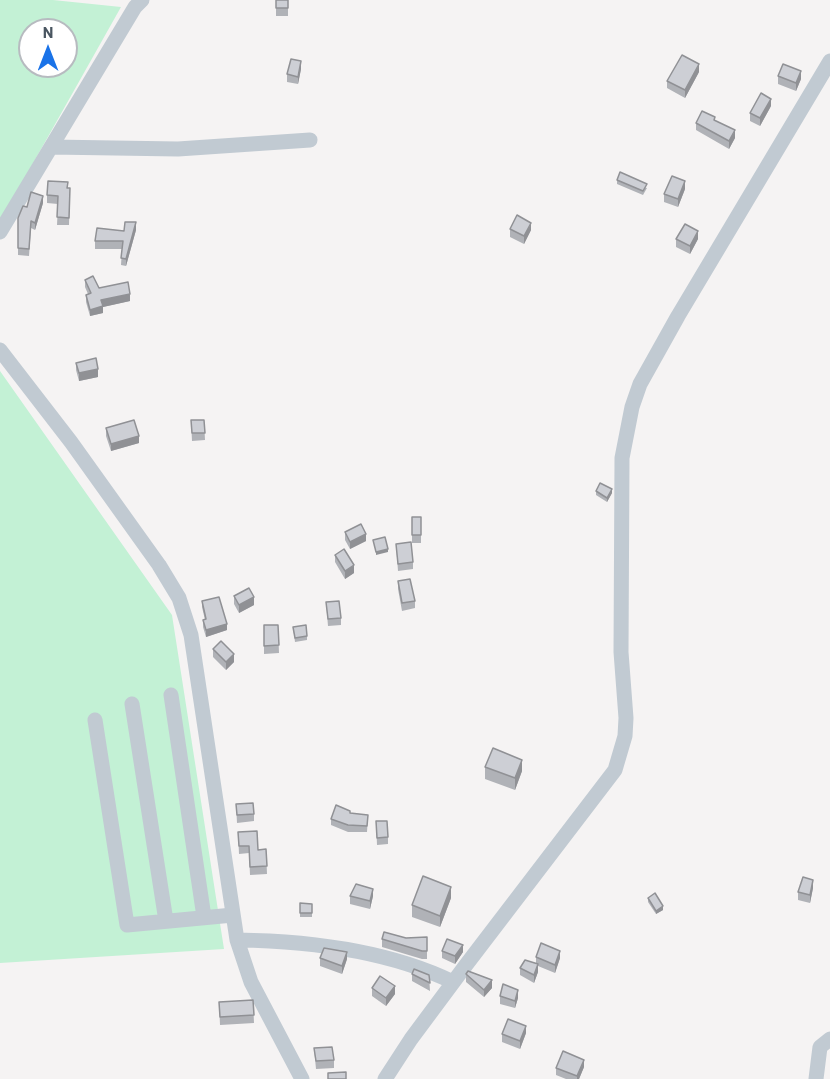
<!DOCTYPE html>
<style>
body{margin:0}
#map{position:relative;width:830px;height:1079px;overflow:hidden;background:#f5f3f3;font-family:Barlow,sans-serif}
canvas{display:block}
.north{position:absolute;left:18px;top:18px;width:60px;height:60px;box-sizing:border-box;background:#fff;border:2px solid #b7bbc0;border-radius:50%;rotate:0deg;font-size:16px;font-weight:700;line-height:24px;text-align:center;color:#4a5661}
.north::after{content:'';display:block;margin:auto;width:21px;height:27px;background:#1a73e8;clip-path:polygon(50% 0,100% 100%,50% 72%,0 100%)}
</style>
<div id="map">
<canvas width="830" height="1079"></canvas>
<div class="north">N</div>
</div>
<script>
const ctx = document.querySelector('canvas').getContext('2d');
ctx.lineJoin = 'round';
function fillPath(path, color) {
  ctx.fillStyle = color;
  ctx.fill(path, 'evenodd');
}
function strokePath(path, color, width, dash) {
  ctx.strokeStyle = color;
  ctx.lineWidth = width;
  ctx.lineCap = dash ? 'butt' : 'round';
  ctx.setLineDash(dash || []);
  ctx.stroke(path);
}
fillPath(new Path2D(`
 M0 0H53L121 7 0 222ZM30 30H66V66H30Z
 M0 371 172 615 224 949 0 963Z`), '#c3f1d5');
strokePath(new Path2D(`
 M51 147 178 149 310 140
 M0 232 135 7 142 0
 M0 350 71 442 159 565 179 598 191 635 237 940 251 982 302 1079
 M171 695 204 917
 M132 704 166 921
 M95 720 127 925 233 915
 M237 940C310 941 387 950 453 982
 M385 1079 411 1039 466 965 615 770 625 736 626 718 621 652 622 458 632 407 640 384 678 316 830 61
 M816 1079 820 1047 830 1039`), '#c1cad2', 15);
fillPath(new Path2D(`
 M276 0H288V16H276Z
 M301 69 298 84 287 82V74Z
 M699 72 685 98 667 88V81Z
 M778 76 801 79 796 91 778 84Z
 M771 106 760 126 750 121V113Z
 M715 121 735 138 729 149 696 130V123Z
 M617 180 647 188 643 195 617 184Z
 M68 188H70L69 225H57L58 204 47 203V195Z
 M685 189 678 207 664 202V194Z
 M43 203 35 230 31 228 29 256 18 255V218L27 207Z
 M510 229 531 230 524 244 510 237Z
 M136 230 126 266 121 265 122 249H95V241L124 231Z
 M676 239H698L690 254 676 247Z
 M85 280 99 288 130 301 103 307V313L90 316 86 302V295L88 294 85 287Z
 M76 363 98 377 79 381 76 370Z
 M191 420H204L205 440 192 441Z
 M106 428 139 443 111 451 106 436Z
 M596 491 612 493 607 502 596 495Z
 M412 517H421V543H412Z
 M345 532 366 541 350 549 345 540Z
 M396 544 413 562V569L398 571Z
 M335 555 354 573 345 579 335 562Z
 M398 581 415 601V608L402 611 398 589Z
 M234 596 254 605 239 613 234 604Z
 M202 601 227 630 206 637 203 627V620H205L202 607Z
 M326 602 341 618V625L328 626Z
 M264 625H278L279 653 264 654Z
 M293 627 307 636V640L295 642Z
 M213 649 234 662 226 670 213 657Z
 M485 767 522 771 515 790 485 779Z
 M236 804 254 814V821L237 823Z
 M350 814 368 815 367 832H348L331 825V819Z
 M376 821 388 837V844L377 845Z
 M238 832 258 850 266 849 267 874 250 875 249 853 239 854Z
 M813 888 810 903 798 900V892Z
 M350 896H373L370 909 350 904Z
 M451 898 440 927 412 917V905Z
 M648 898 663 910 656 914 648 902Z
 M300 903 312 904V917H300Z
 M382 939 427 951V959H422L382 947Z
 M442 951 463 952 455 964 442 958Z
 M536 957 560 958 555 973 538 966V972L534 983 520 975V968L536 963Z
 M320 958 347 959 342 974 320 966Z
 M412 974 429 975 430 991 412 981Z
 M466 974 492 988 484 997 466 982Z
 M372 988 395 994 386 1006 372 996Z
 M500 996 518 998 515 1008 500 1004Z
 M253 1000 254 1023 220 1025 219 1002Z
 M526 1033 520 1049 502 1042V1034Z
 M314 1048 334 1060V1068L316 1069Z
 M584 1067 579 1079H566L556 1075V1068Z`), '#b0b2b7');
fillPath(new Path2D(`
 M301 61V69L298 84V77Z
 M699 64V72L685 98V90Z
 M801 71V79L796 91V83Z
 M771 99V106L760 126V118Z
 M735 130V138L729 149V141Z
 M685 181V189L678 207V199Z
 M43 196V203L35 230V223Z
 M136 222V230L126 266V259Z
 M531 223V230L524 244V236Z
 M698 231V239L690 254V246Z
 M130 294V301L103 307V313L90 316V310L101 300Z
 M98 369V377L79 381V373Z
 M139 436V443L111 451V444Z
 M612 489V493L607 502V498Z
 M366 534V541L350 549V542Z
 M388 549V552L376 555V552Z
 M354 565V573L345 579V571Z
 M254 597V605L239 613V605Z
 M227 624V630L206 637V630Z
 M234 654V662L226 670V662Z
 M522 760V771L515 790V778Z
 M813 880V888L810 903V895Z
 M451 887V898L440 927V916Z
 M373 889V896L370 909V901Z
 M663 906V910L656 914V911Z
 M463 945V952L455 964V956Z
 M560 951V958L555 973V965Z
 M347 952V959L342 974V966Z
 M538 964V972L534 983V975Z
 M492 980V988L484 997V990Z
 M395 986V994L386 1006V998Z
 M518 990V998L515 1008V1001Z
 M526 1026V1033L520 1049V1041Z
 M584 1060V1067L579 1079H577V1076Z`), '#909195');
const building = new Path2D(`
 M276 0H288V8H276Z
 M682 55 699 64 685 90 667 81Z
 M291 59 301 61 298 77 287 74Z
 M783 64 801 71 796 83 778 76Z
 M761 93 771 99 760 118 750 113Z
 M702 111 715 117 714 120 735 130 729 141 696 123Z
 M620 172 647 184 643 191 617 180Z
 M672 176 685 181 678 199 664 194Z
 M48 181 68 182 67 188H70L69 218 57 217 58 196 47 195Z
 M31 192 43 196 35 223 31 221 29 249 18 248V218L23 206 27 207Z
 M517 215 531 223 524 236 510 229Z
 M125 222H136L126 259 121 258 123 241H95L97 228 124 231Z
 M685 224 698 231 690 246 676 239Z
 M93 276 99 288 128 282 130 294 101 300 103 306 90 310 86 295 91 293 85 280Z
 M96 358 98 369 79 373 76 363Z
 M134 420 139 436 111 444 106 428Z
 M191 420H204L205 433H192Z
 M600 483 612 489 607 498 596 491Z
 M412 517H421V535H412Z
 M361 524 366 534 350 542 345 532Z
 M385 537 388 549 376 552 373 540Z
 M411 542 413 562 398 564 396 544Z
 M344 549 354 565 345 571 335 555Z
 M410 579 415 601 402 603 398 581Z
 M249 588 254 597 239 605 234 596Z
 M219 597 227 624 206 630 203 620 206 619 202 601Z
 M339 601 341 618 328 619 326 602Z
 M264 625H278L279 645 264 646Z
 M306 625 307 636 295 638 293 627Z
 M221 641 234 654 226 662 213 649Z
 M493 748 522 760 515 778 485 767Z
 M253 803 254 814 237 815 236 804Z
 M336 805 350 811V813L368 815 367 826 348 825 331 819Z
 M376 821H387L388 837 377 838Z
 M257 831 258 850 266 849 267 866 250 867 249 846H239L238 832Z
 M423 876 451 887 440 916 412 905Z
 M803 877 813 880 810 895 798 892Z
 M356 884 373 889 370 901 350 896Z
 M655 893 663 906 656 911 648 898Z
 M300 903 312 904V913H300Z
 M384 932 406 938 427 937V951H422L382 939Z
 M447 939 463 945 455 956 442 951Z
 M541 943 560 951 555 965 536 957Z
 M324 948 347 952 342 966 320 958Z
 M525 960 538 964 534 975 520 968Z
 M414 969 429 975 430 983 412 974Z
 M468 971 492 980 484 990 466 974Z
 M380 976 395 986 386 998 372 988Z
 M503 984 518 990 515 1001 500 996Z
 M253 1000 254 1015 220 1017 219 1002Z
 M508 1019 526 1026 520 1041 502 1034Z
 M332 1047 334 1060 316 1061 314 1048Z
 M563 1051 584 1060 577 1076 556 1068Z
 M346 1072V1079H328V1073Z`);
fillPath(building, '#cdcfd5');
strokePath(building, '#909195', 1.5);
</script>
